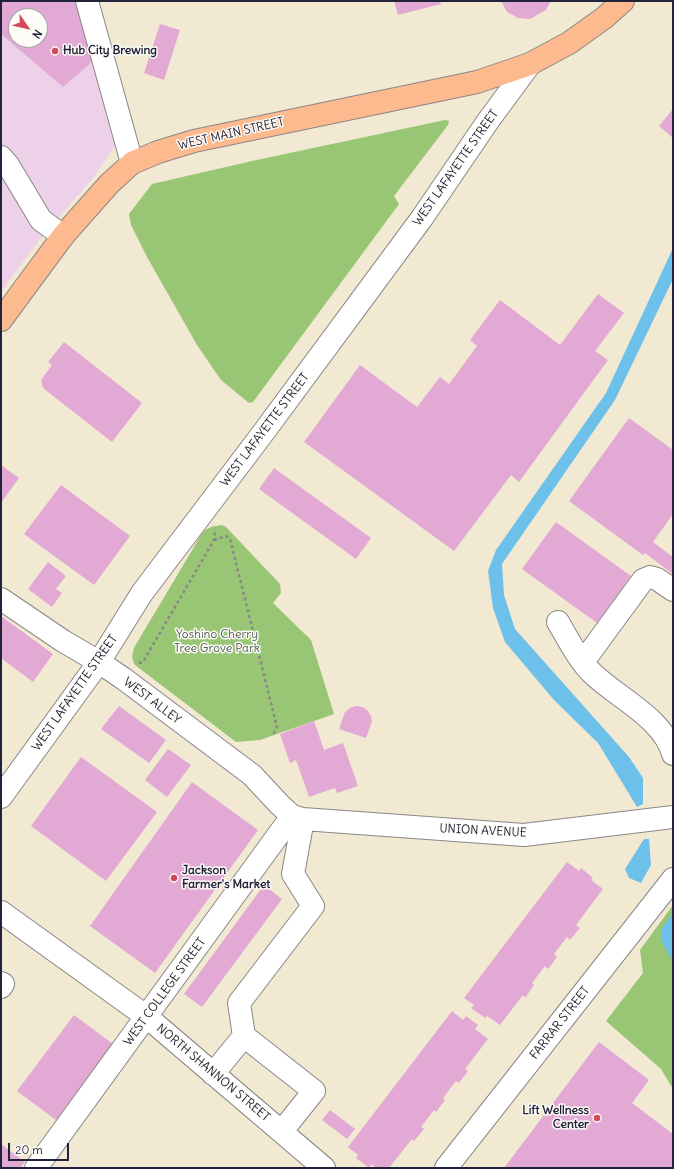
<!DOCTYPE html>
<style>
body{margin:0}
#map{position:relative;width:674px;height:1169px;overflow:hidden;background:#f2e9d2;font-family:Delius,sans-serif}
canvas{display:block}
.frame{position:absolute;inset:0;border:2px solid #22223b;pointer-events:none}
.north{position:absolute;left:8px;top:8px;width:40px;height:40px;box-sizing:border-box;background:#fdfcf7;border:1px solid #a5a5ac;border-radius:50%;rotate:124deg;font-size:11px;font-weight:700;line-height:16px;text-align:center;color:#22223b}
.north::after{content:'';display:block;margin:auto;width:14px;height:18px;background:#d1495b;clip-path:polygon(50% 0,100% 100%,50% 72%,0 100%)}
.scale{position:absolute;left:8px;top:1143px;width:61px;height:18px;box-sizing:border-box;border:2px solid #22223b;border-top:0;padding-left:5px;font-size:12px;line-height:14px;white-space:nowrap;color:#22223b;-webkit-text-stroke:3px #fdfcf7;paint-order:stroke}
</style>
<div id="map">
<canvas width="674" height="1169"></canvas>
<div class="frame"></div>
<div class="north">N</div>
<div class="scale">20 m</div>
</div>
<script>
const ctx = document.querySelector('canvas').getContext('2d');
ctx.lineJoin = 'round';
function fillPath(path, color) {
  ctx.fillStyle = color;
  ctx.fill(path, 'evenodd');
}
function strokePath(path, color, width, dash) {
  ctx.strokeStyle = color;
  ctx.lineWidth = width;
  ctx.lineCap = dash ? 'butt' : 'round';
  ctx.setLineDash(dash || []);
  ctx.stroke(path);
}
function drawText(font, color, halo, rows, align = 'center') {
  ctx.font = font + ' Delius,sans-serif';
  ctx.lineWidth = 3;
  ctx.setLineDash([]);
  ctx.textBaseline = 'middle';
  ctx.strokeStyle = halo;
  ctx.fillStyle = color;
  for (const [text, x, y, turn = 0] of rows) {
    ctx.save();
    ctx.translate(x, y);
    ctx.rotate((+turn || 0) * Math.PI / 180);
    ctx.textAlign = isNaN(turn) ? turn : align;
    if (halo) ctx.strokeText(text, 0, 0);
    ctx.fillText(text, 0, 0);
    ctx.restore();
  }
}
fillPath(new Path2D(`
 M1 1H76L115 146 93 178 40 239 1 292ZM16 16H40V40H16Z`), '#edd1e9');
fillPath(new Path2D(`
 M445 120 449 121 448 125 394 196 399 204 253 402 249 403 221 380 197 345 147 257 131 225 129 214 152 184 252 161Z
 M222 525 226 527 280 584 281 593 273 603 311 640 334 714 260 740 236 742 135 665C131 658 132 653 135 646L194 547C203 532 203 527 222 525Z
 M673 905V1089L661 1069 606 1021 643 973 640 950Z`), '#99c674');
fillPath(new Path2D(`
 M673 248V279L615 400 502 564 504 595 515 629 629 757 643 778V804L637 807 598 743 554 700 505 642 493 608 488 571 496 550 606 393Z
 M644 839H649L651 865 641 883 629 878 625 869Z
 M672 914H673V962L662 942V928Z`), '#6dc0e9');
fillPath(new Path2D(`
 M1 1H75L93 61 63 87 1 34ZM16 16H40V40H16Z
 M394 1H440L441 4 398 15Z
 M501 1H551L546 10 530 19 518 18 507 12Z
 M160 24 180 30 164 80 144 73Z
 M673 109V138L659 126Z
 M598 294 624 313 595 351 608 360 519 482 511 475 454 551 304 442 360 365 417 407 440 377 449 384 477 346 470 340 500 300 560 345Z
 M64 342 142 403 112 442 43 388 41 380 52 365 48 362Z
 M629 418 673 450V514L653 542 673 557V574L645 553 643 555 569 501Z
 M1 465 19 478 1 503Z
 M274 468 371 538 356 559 259 489Z
 M61 485 130 536 94 585 24 534Z
 M556 522 631 576 597 623 522 569Z
 M48 562 66 576 56 589 62 593 52 607 28 589Z
 M1 616 53 654 33 682 1 658Z
 M119 706 166 740 149 763 101 729Z
 M356 706 363 707 368 711 371 716 372 721 366 738 339 729 345 712 350 708Z
 M314 721 324 750 343 743 358 786 337 793 335 788 309 797 296 760 290 763 280 734Z
 M168 749 191 765 167 797 145 780Z
 M81 757 157 812 106 881 31 826Z
 M192 782 258 830 155 973 90 926Z
 M567 862 579 871 581 868 593 878 591 880 603 889 576 925 580 928 570 940 567 937 554 954 557 957 548 969 545 966 532 983 534 985 525 998 523 995 500 1025 487 1016 485 1018 471 1008 474 1005 464 998Z
 M264 885 282 899 202 1007 184 994Z
 M452 1011 463 1020 466 1016 478 1025 475 1029 488 1039 465 1069 468 1071 459 1083 456 1081 443 1098 445 1100 436 1112 434 1110 421 1127 424 1129 414 1141 412 1139 389 1168H376L372 1164 369 1168 356 1158 358 1155 348 1147Z
 M74 1015 113 1044 56 1120 17 1091Z
 M599 1042 649 1080 632 1103 673 1134V1168H504Z
 M330 1110 355 1129 347 1139 322 1120Z
 M1 1144 25 1162 20 1168H1Z`), '#e1a9d4');
const minor = new Path2D(`
 M87 1 132 163
 M1 157 8 165 41 220 63 236
 M1 599 63 641 99 662 124 679 252 775 280 805 292 816 303 819 524 835 673 817
 M558 622C567 637 577 658 590 671 615 697 663 717 673 754
 M583 662 643 580 650 577 657 579 673 590
 M1 797 99 662 142 593 263 433 422 218 488 121 530 64
 M1 912 147 1017 324 1168
 M1 983 3 984 1 987
 M244 1036 314 1091 282 1131
 M213 1074 244 1036 239 1003 313 906 293 874 303 819
 M36 1168 292 816
 M446 1168 673 879`);
const major = new Path2D(`
 M1 320 63 236 109 184 132 163 158 152 194 141 477 82 530 64 569 43 604 18 623 1`);
strokePath(minor, '#8a8686', 24);
strokePath(major, '#8a8686', 24);
strokePath(new Path2D(`
 M214 540 226 536 230 539 277 727 273 735
 M139 663 143 662 214 540 215 532`), '#8a8686', 2.5, [3, 3]);
strokePath(minor, '#fff', 22);
strokePath(major, '#fcba8e', 22);
for (const [x, y, r, color] of [
 [55,51,4,"#d1495b"],
 [174,878,4,"#d1495b"],
 [597,1118,4,"#d1495b"]
]) {
  const dot = new Path2D();
  dot.arc(x, y, r, 0, 2 * Math.PI);
  ctx.fillStyle = color;
  ctx.fill(dot);
  strokePath(dot, '#fdfcf7', 1.5);
}
drawText('bold 12px', '#22223b', '#fdfcf7', [
 ["Hub City Brewing",63,51],
 ["Jackson",182,871],
 ["Farmer's Market",182,885],
 ["Lift Wellness",589,1111,"right"],
 ["Center",589,1125,"right"]
], 'left');
drawText('12px', '#22223b', '#fdfcf7', [
 ["WEST MAIN STREET",231,134,-13],
 ["WEST LAFAYETTE STREET",456,168,-55],
 ["WEST LAFAYETTE STREET",265,430,-53],
 ["WEST LAFAYETTE STREET",75,693,-55],
 ["WEST ALLEY",152,701,37],
 ["UNION AVENUE",483,831,3],
 ["WEST COLLEGE STREET",165,992,-54],
 ["FARRAR STREET",560,1023,-52],
 ["NORTH SHANNON STREET",213,1073,40]
]);
drawText('12px', '#4c5b4f', '#fdfcf7', [
 ["Yoshino Cherry",217,635],
 ["Tree Grove Park",217,649]
]);
</script>
